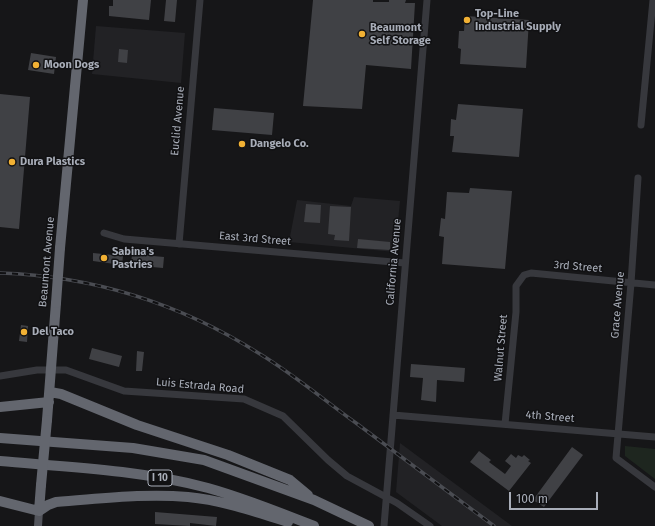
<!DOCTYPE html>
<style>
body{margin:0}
#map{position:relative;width:655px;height:526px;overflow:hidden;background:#161618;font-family:"Fira Sans",sans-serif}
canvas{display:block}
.scale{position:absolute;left:509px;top:492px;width:89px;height:18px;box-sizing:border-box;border:2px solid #a8adb8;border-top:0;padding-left:5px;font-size:12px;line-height:14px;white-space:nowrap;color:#a8adb8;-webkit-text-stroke:3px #111113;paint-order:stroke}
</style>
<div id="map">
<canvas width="655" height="526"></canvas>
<div class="scale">100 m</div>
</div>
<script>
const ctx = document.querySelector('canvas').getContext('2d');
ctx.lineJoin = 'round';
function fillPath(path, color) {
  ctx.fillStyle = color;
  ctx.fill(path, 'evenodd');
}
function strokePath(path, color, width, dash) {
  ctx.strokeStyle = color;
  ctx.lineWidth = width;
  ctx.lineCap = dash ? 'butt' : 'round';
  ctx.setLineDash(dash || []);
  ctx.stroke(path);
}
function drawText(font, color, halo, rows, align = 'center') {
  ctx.font = font + ' "Fira Sans",sans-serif';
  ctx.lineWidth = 3;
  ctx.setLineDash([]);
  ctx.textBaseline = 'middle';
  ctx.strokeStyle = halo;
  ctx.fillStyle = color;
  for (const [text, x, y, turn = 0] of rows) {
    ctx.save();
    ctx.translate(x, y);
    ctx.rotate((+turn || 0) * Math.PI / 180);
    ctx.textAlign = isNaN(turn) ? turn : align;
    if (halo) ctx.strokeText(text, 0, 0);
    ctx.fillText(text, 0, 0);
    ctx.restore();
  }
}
fillPath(new Path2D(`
 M96 26 185 33 181 83 92 74Z
 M354 197 400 201 395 252 289 242 297 200 351 206Z
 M400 443 512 526H442L396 492Z`), '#222225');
fillPath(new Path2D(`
 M625 446 655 449V479L625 456Z`), '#1e261f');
fillPath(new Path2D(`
 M113 0H151L149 20 109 16V6H113Z
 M166 0H177L175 22 164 21Z
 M313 0H373V2H389V0H406L405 3H415L411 69 366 65 362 109 303 106Z
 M465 16 529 20 526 68 460 64 461 49 458 48 459 31H464Z
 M119 49 128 50 127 63 118 62Z
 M31 53 56 57 54 74 28 70Z
 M0 94 30 97 19 229 0 227Z
 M458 104 523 109 519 157 452 152 454 136H450L451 119 456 120Z
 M214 108 274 113 272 135 212 130Z
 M470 188 512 191 505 269 442 264 444 237 439 236 441 218 445 219 447 192 469 193Z
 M306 204 321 205 320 223 304 222Z
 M330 206 351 207 349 241 334 240 335 235 328 234Z
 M358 239 390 242V250L357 248Z
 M93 253 123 256 122 265 93 261Z
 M132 254 164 257 163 268 131 265Z
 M21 325 28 326 27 342 19 341Z
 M92 348 122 356 119 367 89 359Z
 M137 351 144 352 142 371H136Z
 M411 364 465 368 464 382 437 380 436 402 421 400 423 378 410 377Z
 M572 447 583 455 544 507 533 500Z
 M479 451 491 460 489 462 505 474 511 466 505 461 511 454 516 458 518 455 522 457 524 455 530 460 528 461 531 463 509 491 470 462Z
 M155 512 217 517 216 526 190 523V526L155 524Z`), '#404145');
strokePath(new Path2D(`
 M641 125 653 0
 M638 178 631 283 616 458 655 487
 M104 233 124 239 405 263
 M179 244 200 0
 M0 376 37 370H66L124 391 244 399 283 416 328 460 347 476 397 503 430 526
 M393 415 655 437
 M505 424 516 312V286L524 275 531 273 655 285
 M384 526 427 0`), '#37383d', 7);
strokePath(new Path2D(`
 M38 526 39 511`), '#53555c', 8);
strokePath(new Path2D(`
 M60 248 83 0
 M50 392 61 394 137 425 228 455 290 480 308 495
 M0 407 49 402
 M47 420 56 303
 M0 438 133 448 204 460 314 500 369 526
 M0 461C69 467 140 470 208 488 244 498 279 512 314 526
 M0 501 39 511 48 505 56 502C100 499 144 493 188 497 222 500 256 512 288 522
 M39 511 41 485`), '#63666e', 10);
const rail = new Path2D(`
 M0 273C93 276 181 304 260 354 293 374 324 400 356 423 402 457 448 492 494 526`);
strokePath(rail, '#4a4c52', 3.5);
strokePath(rail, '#111113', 2, [6]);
strokePath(new Path2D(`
 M56 303 60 248
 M41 485 47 420`), '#63666e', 10);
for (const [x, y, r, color] of [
 [467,20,4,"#f2b134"],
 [362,34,4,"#f2b134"],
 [36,65,4,"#f2b134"],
 [242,144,4,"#f2b134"],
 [12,162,4,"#f2b134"],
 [104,258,4,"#f2b134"],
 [24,332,4,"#f2b134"]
]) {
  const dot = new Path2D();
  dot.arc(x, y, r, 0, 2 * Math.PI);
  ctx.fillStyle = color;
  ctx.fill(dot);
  strokePath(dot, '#111113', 1.5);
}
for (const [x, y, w] of [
 [160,478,24]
]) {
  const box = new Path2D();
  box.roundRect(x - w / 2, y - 8, w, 16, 3);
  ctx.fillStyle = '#111113';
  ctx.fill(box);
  strokePath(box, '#a8adb8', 1);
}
drawText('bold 10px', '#a8adb8', null, [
 ["I 10",160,478]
]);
drawText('bold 11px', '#a8adb8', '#111113', [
 ["Top-Line",475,14],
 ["Industrial Supply",475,27],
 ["Beaumont",370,28],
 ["Self Storage",370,41],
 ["Moon Dogs",44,65],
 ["Dangelo Co.",250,144],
 ["Dura Plastics",20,162],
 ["Sabina's",112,252],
 ["Pastries",112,265],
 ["Del Taco",32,332]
], 'left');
drawText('11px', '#a8adb8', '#111113', [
 ["Euclid Avenue",178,121,-85],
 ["East 3rd Street",255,239,5],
 ["Beaumont Avenue",47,262,-85],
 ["California Avenue",394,262,-85],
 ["3rd Street",578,267,5],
 ["Grace Avenue",618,305,-85],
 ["Walnut Street",501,348,-85],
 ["Luis Estrada Road",200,386,5],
 ["4th Street",550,417,5]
]);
</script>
